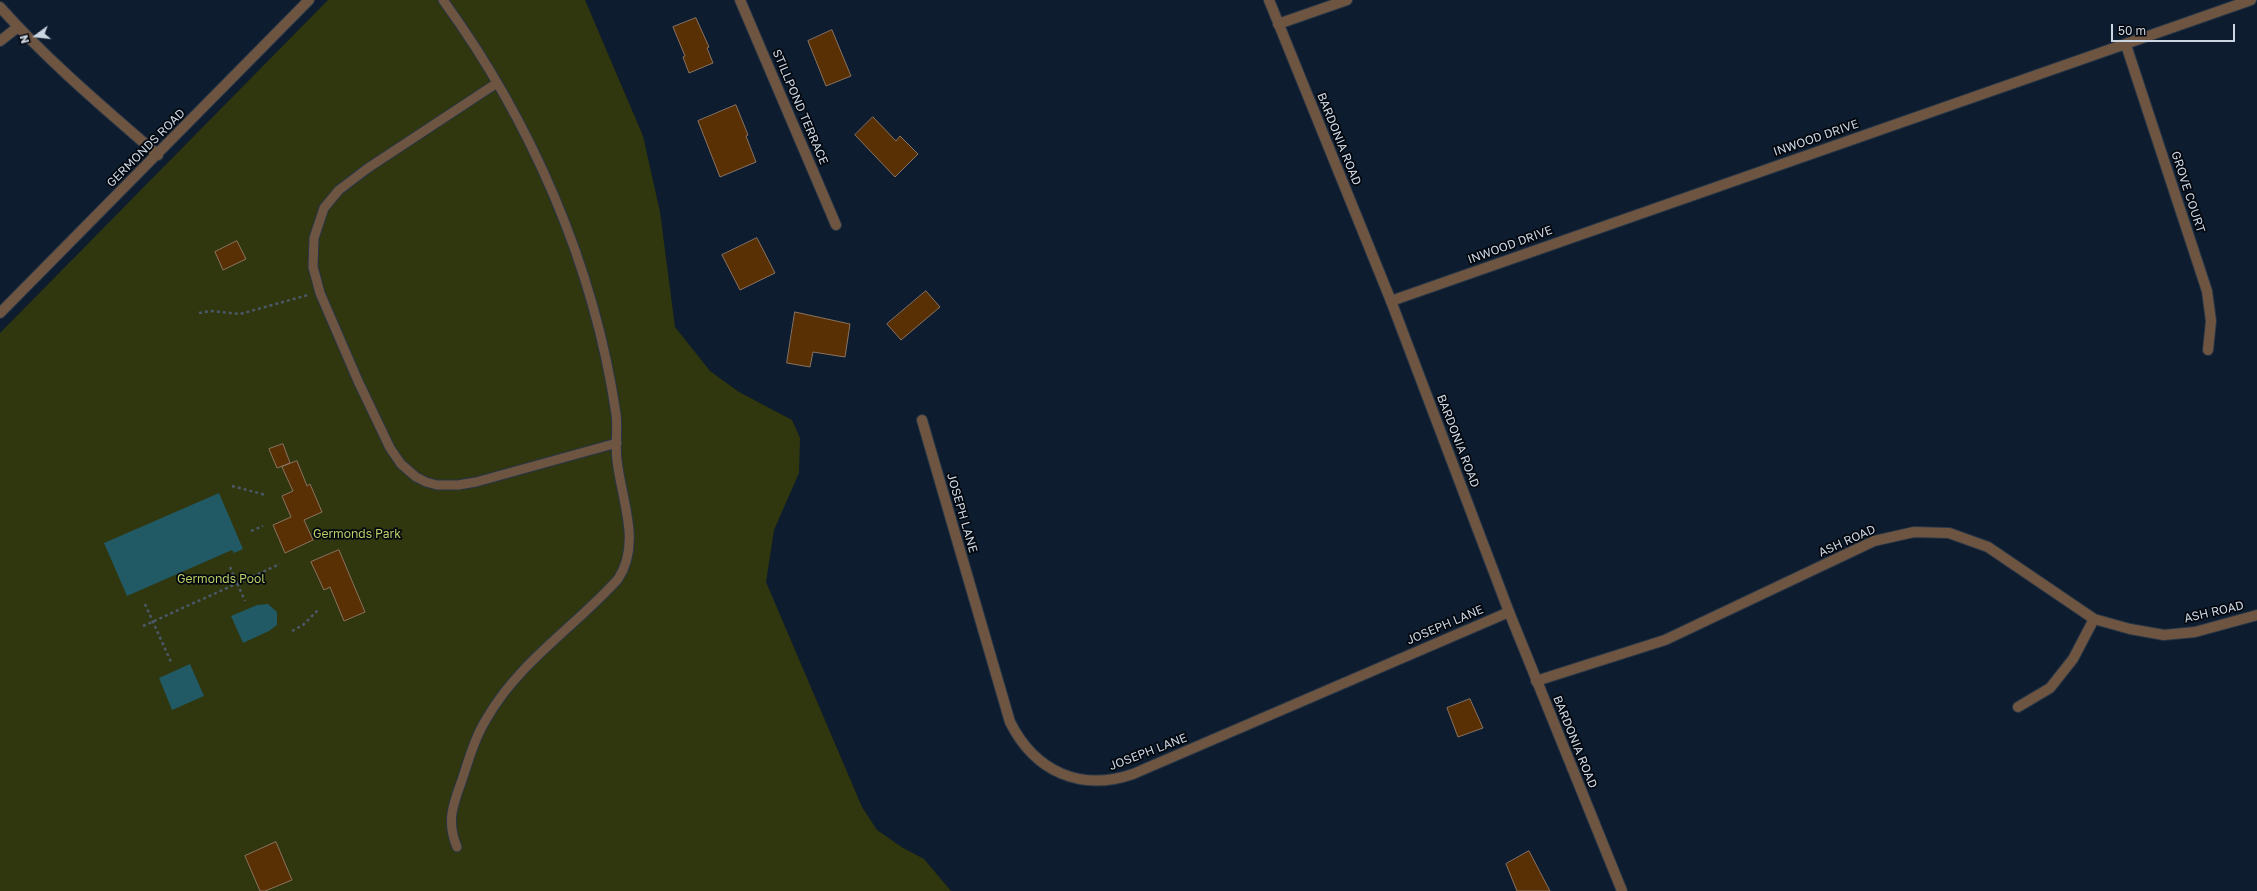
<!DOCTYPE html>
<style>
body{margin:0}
#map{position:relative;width:2257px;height:891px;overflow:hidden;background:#0d1c2e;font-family:"Golos Text",sans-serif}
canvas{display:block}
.north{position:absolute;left:16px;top:16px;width:40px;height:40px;-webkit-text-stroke:3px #03070e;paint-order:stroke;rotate:255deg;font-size:11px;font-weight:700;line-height:16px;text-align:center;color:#ccd6e2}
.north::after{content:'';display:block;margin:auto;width:14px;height:18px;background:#ccd6e2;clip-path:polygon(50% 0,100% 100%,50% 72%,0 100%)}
.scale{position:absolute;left:2111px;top:24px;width:124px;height:18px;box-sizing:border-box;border:2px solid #ccd6e2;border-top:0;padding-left:5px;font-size:12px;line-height:14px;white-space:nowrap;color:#ccd6e2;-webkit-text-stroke:3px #03070e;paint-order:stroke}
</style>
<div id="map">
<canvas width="2257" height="891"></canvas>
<div class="north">N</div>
<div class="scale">50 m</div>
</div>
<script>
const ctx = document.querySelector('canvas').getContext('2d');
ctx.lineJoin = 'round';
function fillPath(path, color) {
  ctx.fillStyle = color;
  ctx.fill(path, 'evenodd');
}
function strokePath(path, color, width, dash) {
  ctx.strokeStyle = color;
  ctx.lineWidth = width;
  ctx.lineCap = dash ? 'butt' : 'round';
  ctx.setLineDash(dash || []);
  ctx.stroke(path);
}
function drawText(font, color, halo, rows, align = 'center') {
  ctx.font = font + ' "Golos Text",sans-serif';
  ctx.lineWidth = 3.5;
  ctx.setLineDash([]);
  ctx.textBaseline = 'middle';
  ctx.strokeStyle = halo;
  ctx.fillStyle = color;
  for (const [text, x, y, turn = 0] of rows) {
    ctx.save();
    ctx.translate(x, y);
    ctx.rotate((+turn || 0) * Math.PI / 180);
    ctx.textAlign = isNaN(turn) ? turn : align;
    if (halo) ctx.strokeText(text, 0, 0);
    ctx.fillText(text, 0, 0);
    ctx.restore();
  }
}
fillPath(new Path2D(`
 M328 0H585L643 136 660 212 675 327 710 371 739 392 792 420 800 438 799 473 774 530 766 582 862 807 877 830 903 848 924 859 951 891H0V333Z`), '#30360d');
fillPath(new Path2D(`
 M219 493 243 549 234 553 232 550 127 596 104 543Z
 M268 604 277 612V625L269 631 243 643 231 616 257 605Z
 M190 664 204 696 172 710 159 678Z`), '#215964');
const building = new Path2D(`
 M696 18 709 47 707 48 713 63 689 73 683 57 685 56 673 27Z
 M832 30 851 76 826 86 808 41Z
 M736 105 748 135 746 136 756 162 720 177 698 121Z
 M873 117 896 141 900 136 918 154 895 177 855 135Z
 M757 238 775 273 740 290 722 255Z
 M237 241 246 259 223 270 215 252Z
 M926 291 940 307 901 340 887 324Z
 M795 312 850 324 845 357 813 352 810 367 787 363Z
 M283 444 290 463 277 468 269 449Z
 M297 461 307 486 310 484 322 512 304 520 313 540 285 553 273 525 291 517 282 496 293 491 282 467Z
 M339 550 365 612 344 621 330 587 324 590 311 562Z
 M1470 699 1483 728 1458 737 1447 708Z
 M276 842 292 880 265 891H260L245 856Z
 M1529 851 1550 891H1517L1506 864Z`);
fillPath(building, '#592f04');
strokePath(building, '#8a7361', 1);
const service = new Path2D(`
 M443 0C531 121 594 265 616 414 618 429 615 445 617 460 621 499 642 543 618 579 576 626 519 662 487 718 475 737 469 759 462 780 453 805 446 821 457 847
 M497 83 368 168 339 190 324 208 314 238 313 267 320 293 358 381 390 448 401 464 416 477 426 482 437 485H458L476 482 617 443`);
const minor = new Path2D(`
 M740 0 836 225
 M0 7C48 61 104 108 158 155
 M1278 24 1347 0
 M0 41 18 27
 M2126 45 2207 291 2211 321 2208 350
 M1391 301 2251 0
 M922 420 1010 722C1035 772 1081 792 1133 774L1509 612
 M1536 681 1665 640 1874 541 1914 532 1949 533 1988 547 2094 619 2130 629 2164 635 2195 632 2257 615
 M2018 707 2050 688 2073 659 2094 619`);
const tertiary = new Path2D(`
 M1269 0 1391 301 1509 612 1622 891
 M0 313 309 0`);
strokePath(service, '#283647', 11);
strokePath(minor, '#283647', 12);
strokePath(tertiary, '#283647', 12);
strokePath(new Path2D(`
 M199 313 211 311 240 314 308 295
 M232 486 266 495
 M251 531 263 526
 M230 567 245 601
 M145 604 171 662
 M143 626 280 564
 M292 631 303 625 319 609`), '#4b5868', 2.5, [3, 3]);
strokePath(service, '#6e5541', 9);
strokePath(minor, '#6e5541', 10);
strokePath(tertiary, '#6e5541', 10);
drawText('12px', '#ccd6e2', '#03070e', [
 ["STILLPOND TERRACE",800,107,67],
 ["INWOOD DRIVE",1816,138,-19],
 ["BARDONIA ROAD",1339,139,68],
 ["GERMONDS ROAD",146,148,-45],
 ["GROVE COURT",2188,192,72],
 ["INWOOD DRIVE",1510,245,-20],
 ["BARDONIA ROAD",1458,441,69],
 ["JOSEPH LANE",962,513,74],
 ["ASH ROAD",1847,541,-24],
 ["ASH ROAD",2214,612,-13],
 ["JOSEPH LANE",1445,625,-23],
 ["BARDONIA ROAD",1575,742,68],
 ["JOSEPH LANE",1148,752,-21]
]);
drawText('12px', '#bccd65', '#03070e', [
 ["Germonds Park",357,534],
 ["Germonds Pool",221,579]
]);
</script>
